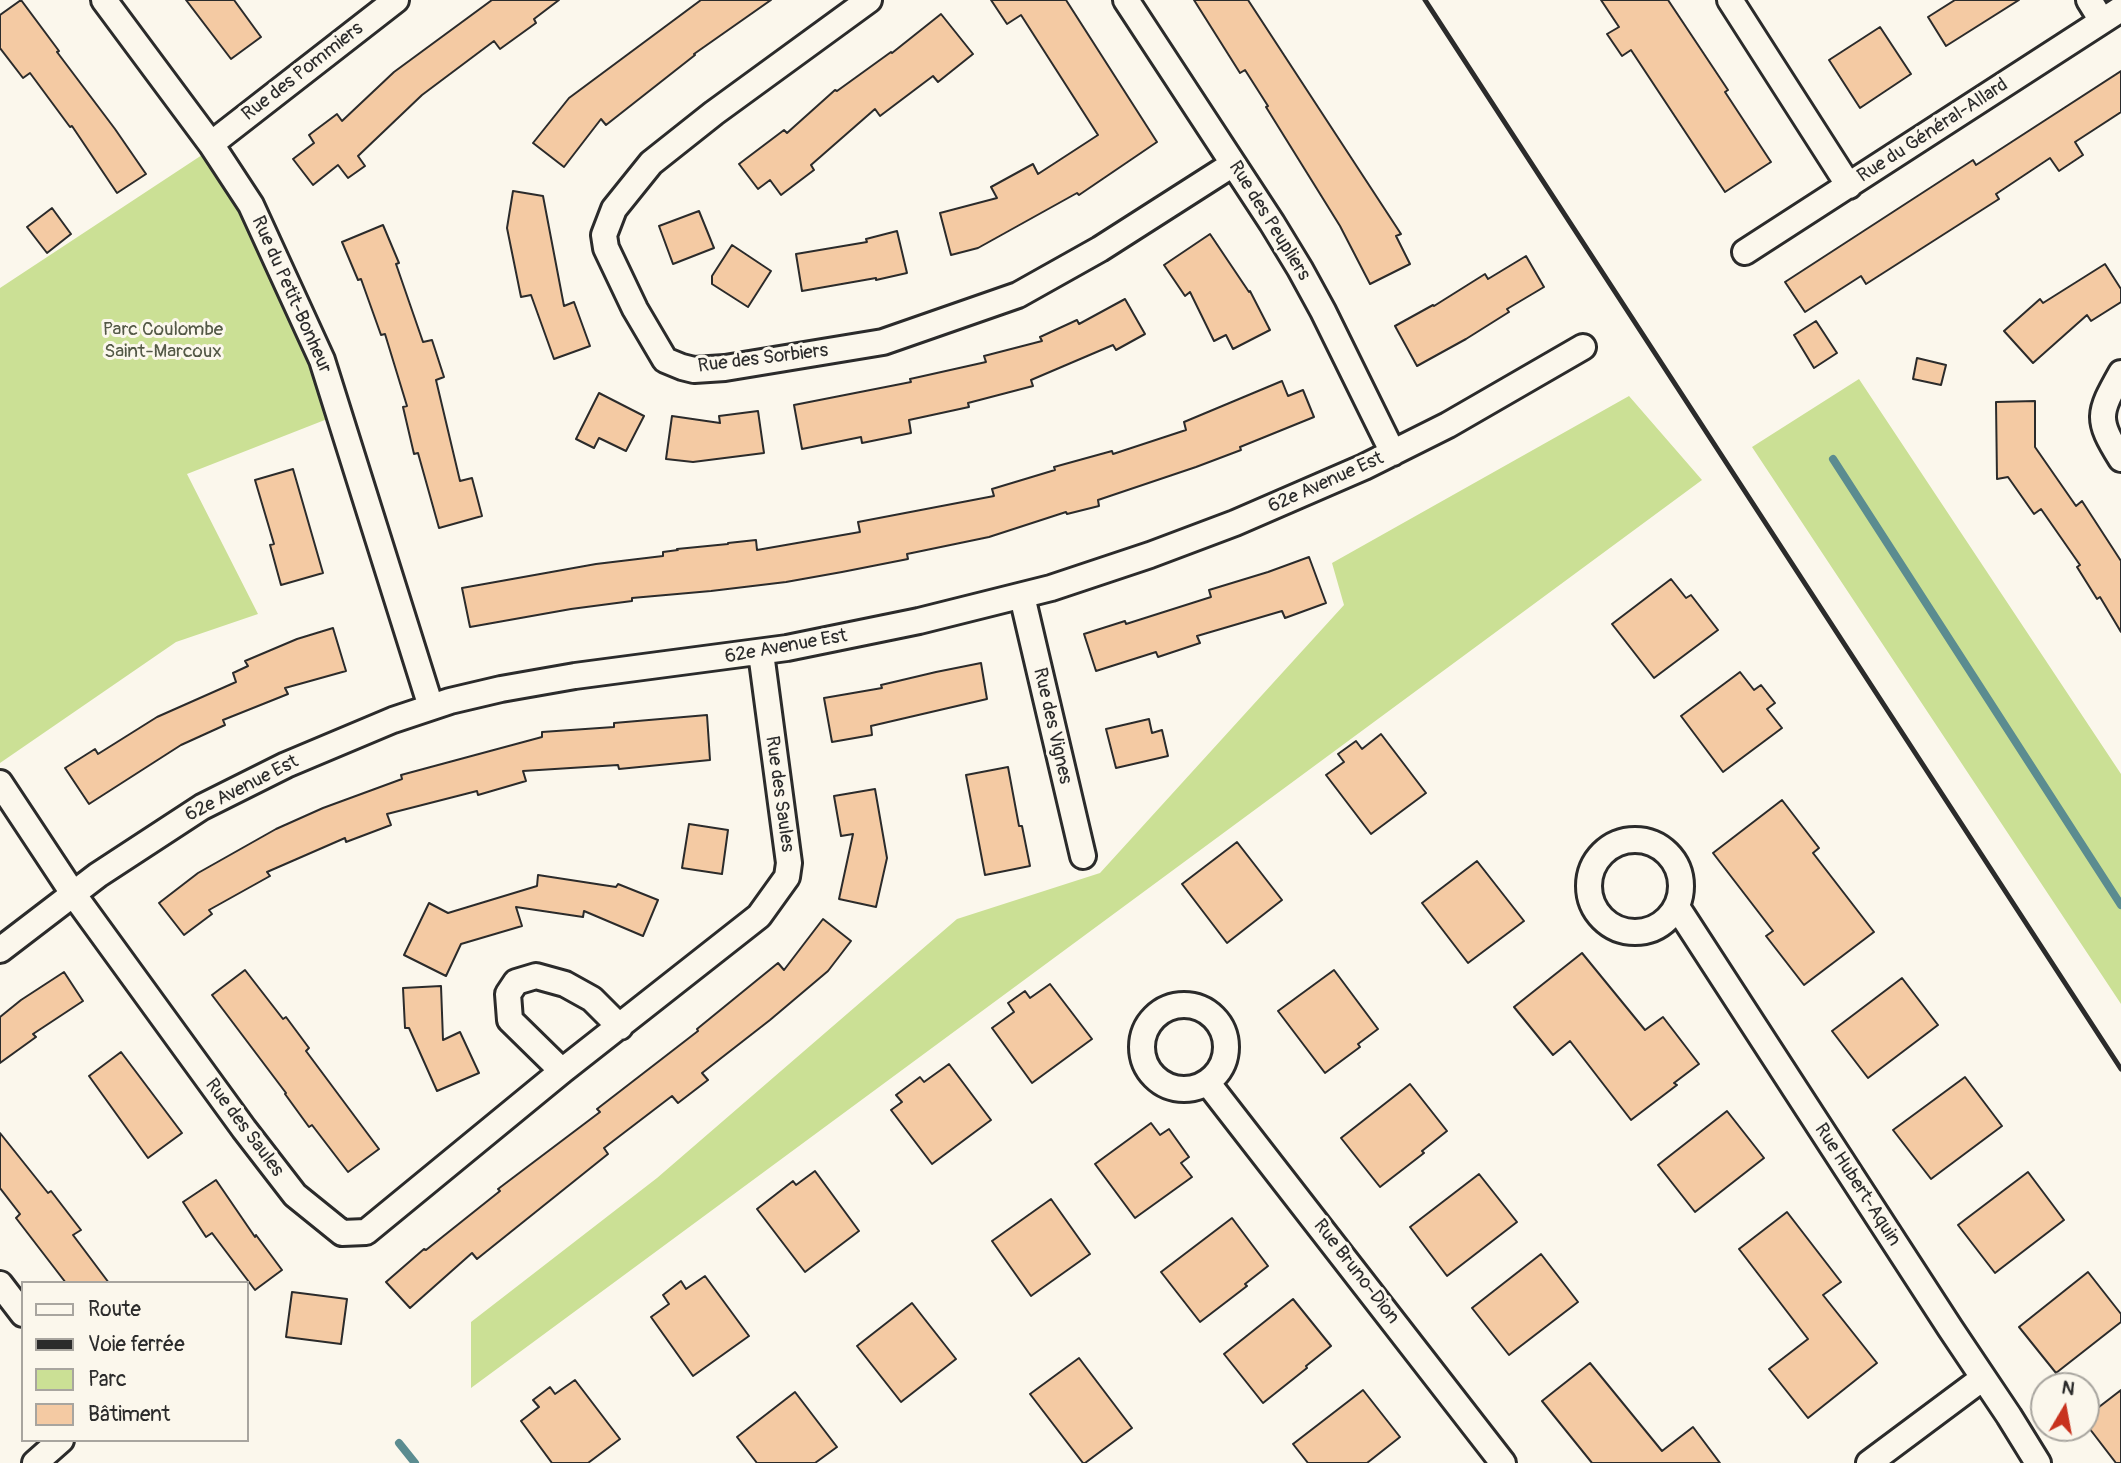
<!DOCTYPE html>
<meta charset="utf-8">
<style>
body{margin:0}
#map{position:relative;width:2121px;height:1463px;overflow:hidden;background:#fbf7ec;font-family:Pangolin,sans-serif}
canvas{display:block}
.legend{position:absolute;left:21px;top:1281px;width:228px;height:161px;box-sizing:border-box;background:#fbf7ec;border:2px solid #a8a59f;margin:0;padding:9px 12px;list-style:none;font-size:21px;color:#2b2b2b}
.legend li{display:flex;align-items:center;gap:14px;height:35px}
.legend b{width:35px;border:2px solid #a8a59f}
.north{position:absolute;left:2030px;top:1372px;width:70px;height:70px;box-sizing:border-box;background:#fbf7ec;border:2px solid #a8a59f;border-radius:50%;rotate:10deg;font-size:19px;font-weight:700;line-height:28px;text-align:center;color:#2b2b2b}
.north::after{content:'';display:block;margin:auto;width:24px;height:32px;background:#c8321e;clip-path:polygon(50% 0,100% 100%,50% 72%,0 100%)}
</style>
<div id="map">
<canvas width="2121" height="1463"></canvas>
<ul class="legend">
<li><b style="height:9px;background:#fbf7ec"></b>Route</li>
<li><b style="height:9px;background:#2b2b2b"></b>Voie ferrée</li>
<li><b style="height:19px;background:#cbe095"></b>Parc</li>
<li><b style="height:19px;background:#f4caa3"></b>Bâtiment</li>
</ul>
<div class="north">N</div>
</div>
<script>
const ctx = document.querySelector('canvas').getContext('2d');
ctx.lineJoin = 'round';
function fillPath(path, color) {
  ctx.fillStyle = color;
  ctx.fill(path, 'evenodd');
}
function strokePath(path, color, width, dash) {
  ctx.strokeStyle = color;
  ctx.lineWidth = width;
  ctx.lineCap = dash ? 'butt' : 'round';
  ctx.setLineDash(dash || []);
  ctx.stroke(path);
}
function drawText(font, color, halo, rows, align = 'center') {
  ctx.font = font + ' Pangolin,sans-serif';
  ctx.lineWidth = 6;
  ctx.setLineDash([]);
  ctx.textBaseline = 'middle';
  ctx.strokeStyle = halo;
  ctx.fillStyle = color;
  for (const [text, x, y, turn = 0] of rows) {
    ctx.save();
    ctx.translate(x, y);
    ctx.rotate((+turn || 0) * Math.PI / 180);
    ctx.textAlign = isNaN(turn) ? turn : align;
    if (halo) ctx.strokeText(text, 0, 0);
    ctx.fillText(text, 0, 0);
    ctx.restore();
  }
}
fillPath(new Path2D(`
 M202 155 282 277 335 416 187 474 258 614 176 642 0 763V288Z
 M1859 379 2121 774V1004L1752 447Z
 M1629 396 1702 480 471 1388V1322L657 1178 957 919 1100 873 1344 605 1332 563Z`), '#cbe095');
strokePath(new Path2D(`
 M1833 459 2121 905
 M399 1443 415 1463`), '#5b8c90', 8);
const building = new Path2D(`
 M21 0 59 51 57 52 115 129 146 174 117 193 72 126 70 127 30 73 23 78 0 48V15Z
 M186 0H234L261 37 231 59Z
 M492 0H559L534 19 536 23 500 49 494 41 422 95 358 156 365 166 348 178 338 165 313 185 293 159 314 143 309 135 337 114 342 121 394 72Z
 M701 0H771L694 54 695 55 606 125 601 119 564 167 533 143 569 98Z
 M991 0H1066L1157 142 1079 195 1077 193 978 248 951 255 940 213 997 198 991 187 1033 164 1038 174 1098 135 1021 15 1007 24Z
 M1194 0H1248L1401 234 1396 236 1410 264 1370 284 1340 226 1266 107 1268 106 1245 70 1240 73Z
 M1601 0H1668L1728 90 1725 92 1771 162 1725 192 1631 50 1622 56 1607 34 1619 27Z
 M1955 0H2019L1946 46 1928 17Z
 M941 14 973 54 938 82 933 76 880 116 875 109 811 165 814 170 781 195 770 180 758 189 739 164 784 130 787 133 835 90 837 91 891 52 892 53Z
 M1880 27 1911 74 1860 108 1829 60Z
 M2121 71V112L2075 142 2083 155 2059 171 2050 158 1996 194 1999 199 1866 284 1861 276 1805 312 1785 282 1973 160 1976 165Z
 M513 191 543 196 564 306 574 302 590 346 554 359 531 295 521 297 507 228Z
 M52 208 71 234 47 253 27 227Z
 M699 211 714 248 673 264 659 226Z
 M383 225 399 263 396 264 423 342 432 340 444 377 436 380 460 481 472 478 482 516 439 528 418 453 414 454 403 407 407 406 385 334 381 335 361 279 358 280 342 242Z
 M897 231 907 273 876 280V278L802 291 796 254 867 242 866 239Z
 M1210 234 1249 292 1250 291 1270 330 1233 349 1226 335 1214 341 1190 292 1185 296 1164 265Z
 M732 245 771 271 748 307 712 284V276Z
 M1526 256 1544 287 1507 309 1509 312 1466 339 1417 366 1395 326 1433 305 1434 306 1485 274 1488 279Z
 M2105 264 2121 289V302L2091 321 2087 315 2033 363 2004 331 2040 299 2043 303Z
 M1125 299 1145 334 1116 350 1113 345 1031 380 1033 386 968 403 969 407 909 420 911 433 862 443 861 437 802 449 794 405 911 382 910 379 986 362 984 356 1042 341 1040 337 1077 320 1079 324Z
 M1816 321 1837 353 1814 368 1794 335Z
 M1917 358 1946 365 1941 385 1913 379Z
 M1282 381 1288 396 1303 390 1314 417 1240 447 1241 450 1196 467 1098 500 1099 506 1067 514 1066 512 989 537 907 554 908 559 842 572 786 582 711 591 632 598V601L571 609 470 627 462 588 596 564 663 556V552L678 550 677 549 728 544V543L756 540 757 550 860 532 858 522 994 496 992 489 1055 470 1054 467 1112 451 1113 454 1186 430 1184 422Z
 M599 393 644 416 626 451 599 438 594 448 576 439Z
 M2035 401V447L2076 506 2082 501 2121 561V632L2100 597 2097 599 2077 567 2080 565 2041 509 2034 514 2008 477 1997 479 1996 402Z
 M758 411 764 453 693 462 666 459 672 416 720 423 719 416Z
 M293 469 323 573 281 585 270 545 274 544 255 480Z
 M1309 557 1326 603 1285 618 1282 611 1197 636 1200 643 1158 657 1156 652 1096 671 1084 634 1125 621 1126 624 1211 597 1209 590 1268 572Z
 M1671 579 1686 598 1691 595 1718 630 1654 678 1612 624Z
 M333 628 346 671 285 688 288 694 223 720 225 725 181 745 89 804 65 768 95 749 98 754 157 717 236 682 233 673 248 666 245 661 297 639Z
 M981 663 987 699 871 726 872 735 832 742 824 698 882 688 881 685 936 672Z
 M1740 672 1754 690 1761 685 1775 703 1767 709 1782 728 1723 772 1681 716Z
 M707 715 710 760 619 769 618 765 523 771 526 781 478 795 477 791 387 814 391 825 346 842 345 838 267 872 270 876 209 910 212 914 184 935 159 903 198 873 276 829 323 808 402 779 401 775 542 737V732L614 727V723Z
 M1149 719 1152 733 1162 730 1168 756 1116 768 1106 729Z
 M1381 734 1426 793 1371 834 1326 775 1344 762 1338 754 1356 741 1362 749Z
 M1008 767 1019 826H1022L1030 866 985 875 966 775Z
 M875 789 887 858 876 907 839 899 853 834 841 836 834 796Z
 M1782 800 1819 848 1813 853 1874 932 1804 985 1766 936 1773 931 1713 853Z
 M689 824 728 830 722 874 682 868Z
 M1237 842 1282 900 1227 943 1182 884Z
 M1477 861 1524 921 1468 963 1422 903Z
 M538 875 616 887 618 884 658 900 643 936 584 911 583 917 516 907 522 926 461 944 446 976 404 955 429 903 448 913 537 886Z
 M823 919 851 941 828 971 770 1020 702 1073 708 1080 678 1103 672 1096 604 1148 608 1154 477 1259 472 1253 410 1308 386 1282 424 1249 426 1250 500 1191 498 1189 600 1112 597 1109 698 1031 697 1029 778 963 784 970Z
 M1582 953 1645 1030 1663 1017 1699 1064 1674 1083 1677 1085 1631 1120 1570 1041 1553 1055 1514 1007Z
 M245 970 283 1019 286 1017 309 1048 306 1051 379 1149 348 1172 312 1125 309 1127 285 1094 286 1093 212 995Z
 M1334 970 1378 1029 1358 1044 1360 1047 1325 1073 1278 1011Z
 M64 972 83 1001 33 1034 36 1037 0 1063V1017L21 1000Z
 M1902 978 1938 1025 1868 1078 1832 1031Z
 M1050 984 1092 1039 1032 1083 992 1028 1014 1012 1008 1003 1025 991 1030 998Z
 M441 986 443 1040 460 1032 479 1073 437 1091 409 1028H405L403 988Z
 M121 1052 182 1133 148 1158 89 1076Z
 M949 1064 991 1120 932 1164 891 1110 902 1102 896 1095 920 1077 924 1082Z
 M1965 1077 2002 1126 1931 1179 1893 1130Z
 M1410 1084 1447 1131 1422 1151 1424 1153 1380 1187 1341 1138Z
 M1727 1111 1764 1158 1695 1212 1658 1165Z
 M1151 1123 1160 1135 1169 1129 1189 1157 1181 1163 1192 1177 1135 1218 1095 1164Z
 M0 1133 48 1193 51 1191 81 1230 73 1235 109 1283H66L16 1218 20 1214 0 1188Z
 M815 1171 859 1231 805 1272 757 1209 793 1181 796 1185Z
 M2028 1172 2064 1220 1995 1273 1958 1225Z
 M1479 1174 1517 1222 1447 1276 1410 1227Z
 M216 1180 255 1237 256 1235 282 1270 255 1290 212 1233 206 1237 183 1202Z
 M1051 1199 1090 1254 1031 1296 992 1241Z
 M1787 1212 1841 1282 1823 1295 1877 1363 1808 1418 1769 1369 1808 1339 1739 1249Z
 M1232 1218 1268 1266 1245 1284 1247 1286 1200 1322 1161 1272Z
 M1541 1254 1578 1302 1509 1355 1472 1308Z
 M2088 1272 2121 1314V1322L2056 1373 2019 1327Z
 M705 1276 749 1336 693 1376 651 1317 669 1304 663 1295 681 1281 686 1289Z
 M292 1292 347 1299 341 1344 286 1337Z
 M1293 1299 1331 1346 1306 1366 1307 1368 1263 1403 1224 1354Z
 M912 1303 956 1359 901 1402 857 1346Z
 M1079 1358 1132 1428 1085 1463H1083L1030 1394Z
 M1590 1363 1662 1451 1693 1427 1720 1463H1592L1542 1401Z
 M575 1380 620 1439 588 1463H552L521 1421 539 1407 533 1400 550 1387 555 1394Z
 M1363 1390 1400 1437 1367 1463H1308L1293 1444Z
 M2121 1390V1463H2116L2086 1424V1417Z
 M795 1392 837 1447 815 1463H757L737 1437Z`);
fillPath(building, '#f4caa3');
strokePath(building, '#2b2b2b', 2);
const minor = new Path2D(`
 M104 0 211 144 251 205 322 360 431 707
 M869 0 714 113 651 163 614 209 604 235 606 248 635 309 665 360 682 367 694 370 725 368 883 342 1018 295 1100 249 1233 164
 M1126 0 1272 223 1300 269 1323 311 1393 453
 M1730 0 1849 186
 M2089 0 2102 21
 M211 144 396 0
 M1745 252 2121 9
 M2121 373C2098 414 2096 419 2121 459
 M1022 596 1083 856
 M0 783 74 895 244 1129 295 1195 342 1233 366 1232 562 1071 759 916 787 877 789 863 761 653
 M1589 886a46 46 0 1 1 92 0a46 46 0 1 1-92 0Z
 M1677 907 1950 1328 2009 1416 2038 1463
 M0 950 98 875 202 807 286 765 393 720 450 701 501 689 575 676 787 648 919 621 1051 588 1150 555 1235 523 1364 467 1448 425 1583 347
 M1142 1047a42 42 0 1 1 84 0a42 42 0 1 1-84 0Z
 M562 1071 510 1020 508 994 516 982 536 976 565 984 592 999 620 1027
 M1207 1082 1503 1463
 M0 1284 23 1314
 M35 1463 61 1440
 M1869 1463 1983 1378`);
strokePath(minor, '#2b2b2b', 30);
strokePath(minor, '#fbf7ec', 24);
strokePath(new Path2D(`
 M1425 0 2121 1069`), '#2b2b2b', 5);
drawText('19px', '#2b2b2b', '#fbf7ec', [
 ["Rue des Pommiers",303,72,-38],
 ["Rue du Général-Allard",1933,131,-33],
 ["Rue des Peupliers",1269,221,58],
 ["Rue du Petit-Bonheur",291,295,66],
 ["Rue des Sorbiers",763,359,-7],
 ["62e Avenue Est",1326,483,-24],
 ["62e Avenue Est",786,647,-10],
 ["Rue des Vignes",1052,726,77],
 ["62e Avenue Est",242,789,-27],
 ["Rue des Saules",779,794,82],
 ["Rue des Saules",244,1128,53],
 ["Rue Hubert-Aquin",1857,1185,57],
 ["Rue Bruno-Dion",1356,1272,52]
]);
drawText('19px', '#535846', '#fbf7ec', [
 ["Parc Coulombe",163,330],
 ["Saint-Marcoux",163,352]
]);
</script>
